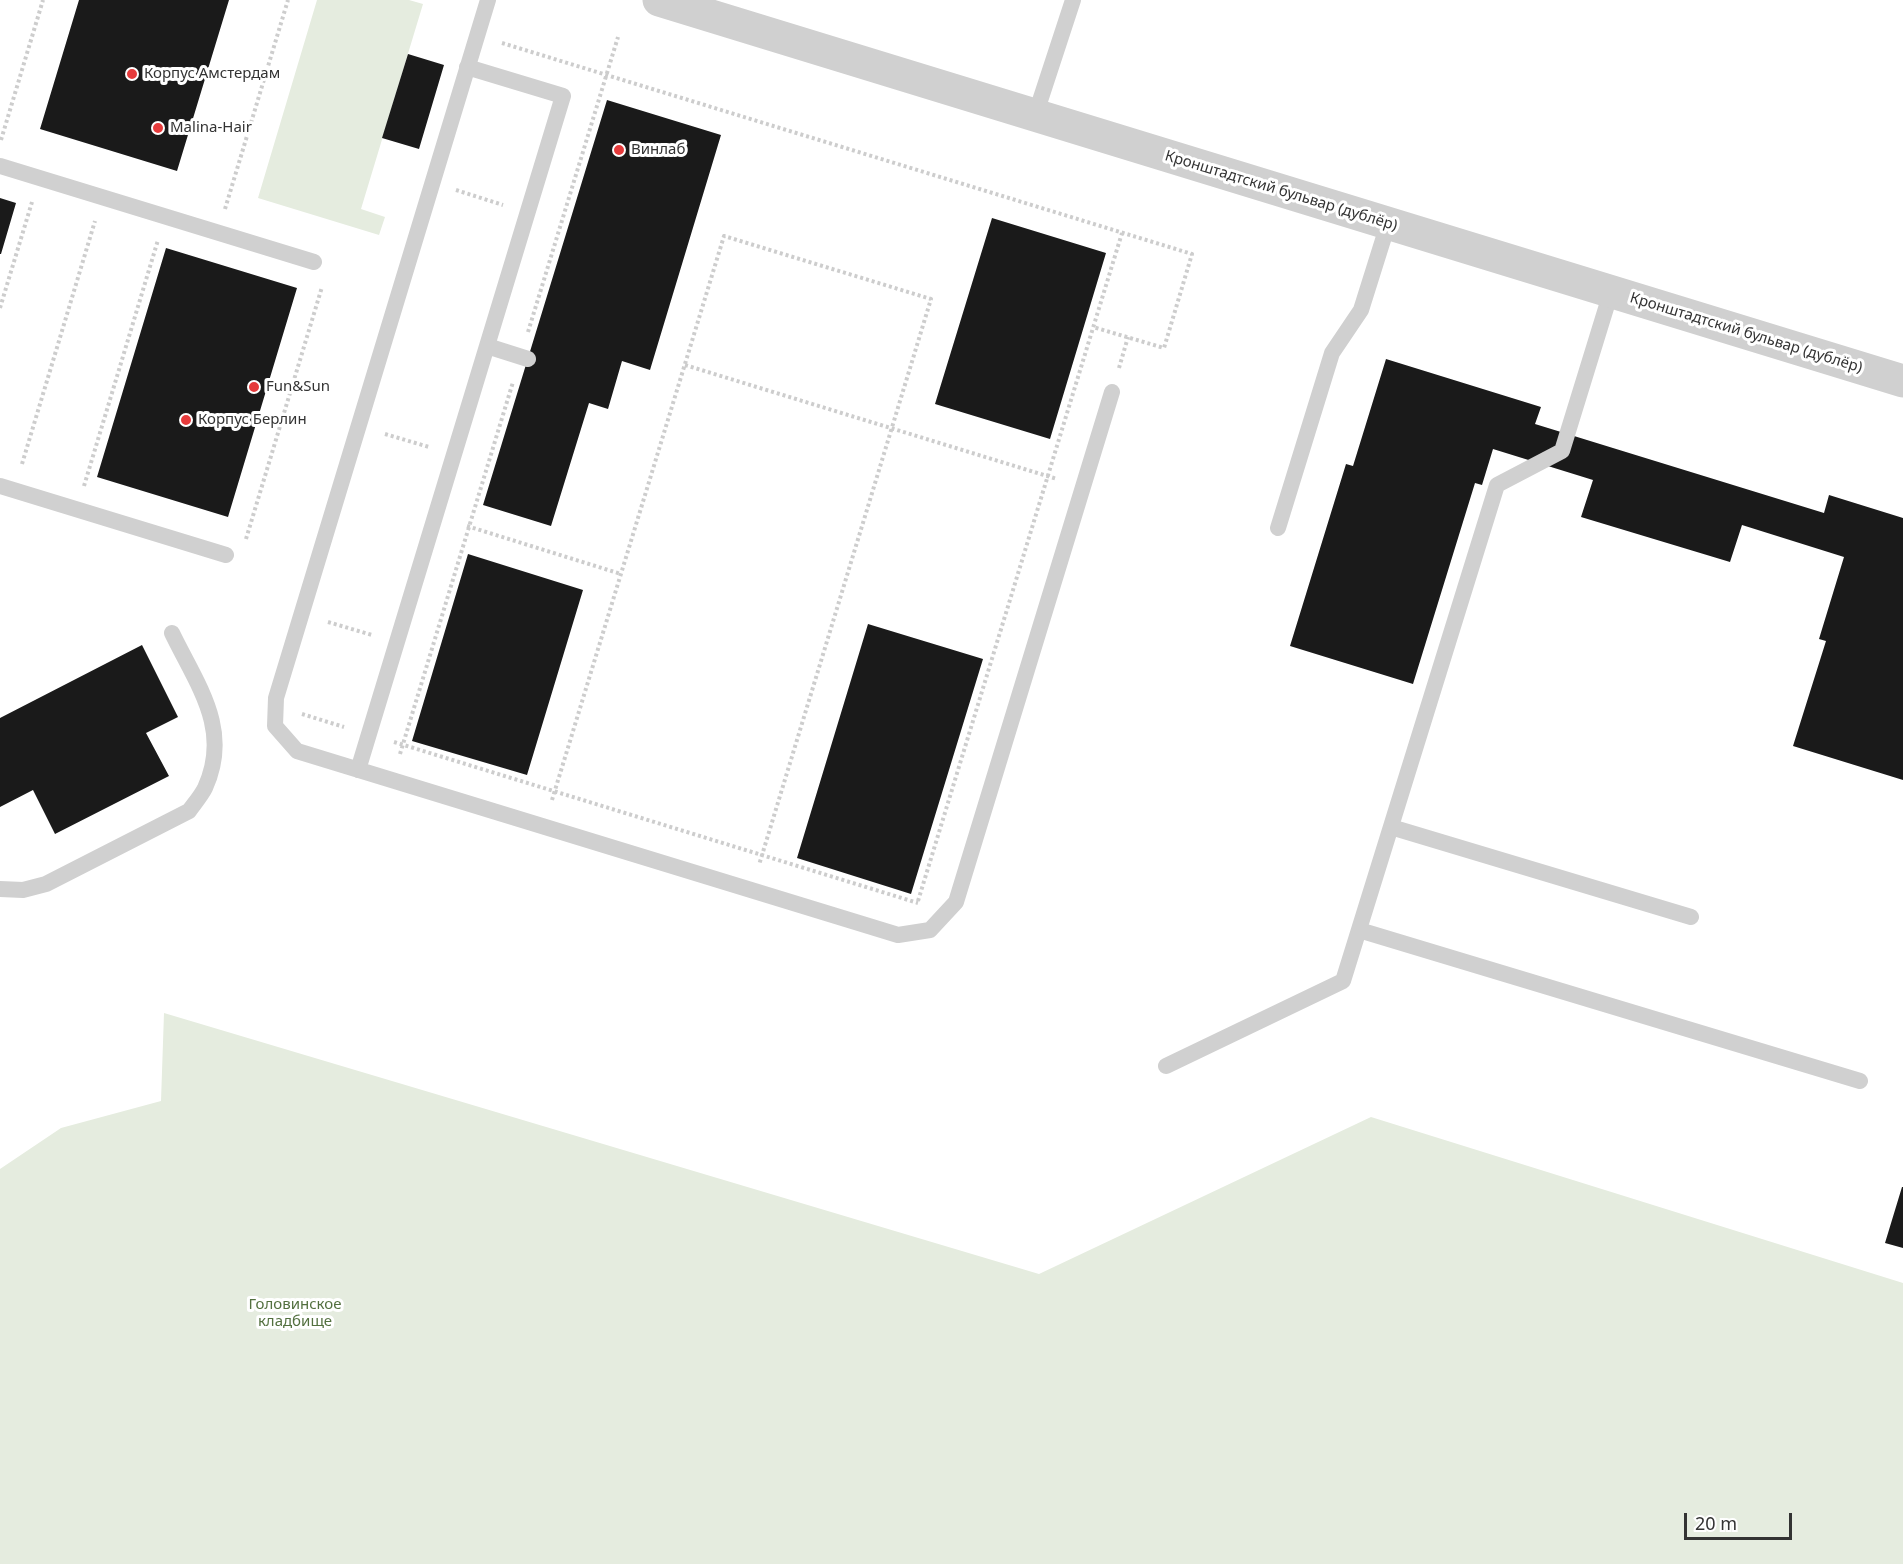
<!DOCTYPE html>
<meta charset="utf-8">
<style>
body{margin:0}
#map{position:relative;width:1903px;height:1564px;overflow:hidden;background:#fff;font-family:"Noto Sans",sans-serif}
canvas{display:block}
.scale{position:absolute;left:1684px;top:1513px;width:108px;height:27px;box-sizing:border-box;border:3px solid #333;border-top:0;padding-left:8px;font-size:18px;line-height:21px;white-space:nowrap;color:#333;-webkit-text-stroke:4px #fff;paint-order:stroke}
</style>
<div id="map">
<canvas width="1903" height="1564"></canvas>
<div class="scale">20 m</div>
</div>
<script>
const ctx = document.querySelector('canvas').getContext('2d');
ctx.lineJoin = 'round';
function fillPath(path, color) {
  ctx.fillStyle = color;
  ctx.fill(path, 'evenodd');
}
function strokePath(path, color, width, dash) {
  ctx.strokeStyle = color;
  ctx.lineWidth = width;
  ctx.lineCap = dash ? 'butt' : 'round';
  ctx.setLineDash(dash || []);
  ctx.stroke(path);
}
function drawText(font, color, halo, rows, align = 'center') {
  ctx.font = font + ' "Noto Sans",sans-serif';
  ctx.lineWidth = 6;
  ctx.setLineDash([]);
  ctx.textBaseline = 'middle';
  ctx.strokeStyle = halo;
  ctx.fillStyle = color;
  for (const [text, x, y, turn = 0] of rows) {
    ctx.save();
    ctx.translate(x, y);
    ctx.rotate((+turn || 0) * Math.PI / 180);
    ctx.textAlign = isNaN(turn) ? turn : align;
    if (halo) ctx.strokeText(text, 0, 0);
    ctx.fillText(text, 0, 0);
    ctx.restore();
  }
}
fillPath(new Path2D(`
 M317 0H409L423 4 361 209 385 217 379 235 258 198Z
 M164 1013 1039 1274 1371 1117 1903 1283V1564H0V1169L61 1128 161 1101Z`), '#e5ecdf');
fillPath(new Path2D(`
 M79 0H229L177 171 40 129Z
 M408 54 444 65 419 149 382 138Z
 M607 100 721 135 650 370 622 361 608 409 589 403 551 526 483 505Z
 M0 198 16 203 1 254H0Z
 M992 218 1106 253 1050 439 935 404Z
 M166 248 297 288 228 517 97 477Z
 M1386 359 1541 407 1535 424 1824 513 1829 495 1903 518V780L1793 746 1826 641 1819 639 1844 557 1742 525 1730 562 1581 517 1593 480 1493 449 1482 485 1475 483 1413 684 1290 646 1346 464 1353 466Z
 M468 554 583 590 527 775 412 741Z
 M868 624 983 659 911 894 797 858Z
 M142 645 178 717 146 733 169 776 55 834 33 790 0 807V718Z
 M1902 1187H1903V1248L1885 1243Z`), '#1a1a1a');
strokePath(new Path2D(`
 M502 43 1192 254 1164 348 1093 327
 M1 140 43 0
 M456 190 503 205
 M225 209 288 0
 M0 308 32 202
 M528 332 618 37
 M685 365 1057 479
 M1119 368 1128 337
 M385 434 429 447
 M22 464 95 221
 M84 486 158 240
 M467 526 621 574
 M246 539 322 287
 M328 622 372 635
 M302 714 344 727
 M394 742 918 903
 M400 754 513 382
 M552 800 724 236 931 299 759 865
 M918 901 1122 233`), '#cdcdcd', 4, [3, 3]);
strokePath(new Path2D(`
 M488 0 276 698 275 726 297 751 898 935 930 930 956 902 1112 392
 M1035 116 1073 0
 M0 166 314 262
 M487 346 528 359
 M0 486 226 555
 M1278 528 1332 353 1361 310 1388 224
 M358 770 563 96 467 67
 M1391 827 1691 917
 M0 889 23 890 46 884 189 811C194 804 201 796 205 788 232 729 197 685 172 633
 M1359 930 1860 1081
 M1166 1066 1343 981 1497 485 1562 451 1611 292`), '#d0d0d0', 16);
strokePath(new Path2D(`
 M659 0 1903 381`), '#d0d0d0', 33);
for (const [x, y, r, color] of [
 [132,74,6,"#e53a3b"],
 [158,128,6,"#e53a3b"],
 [619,150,6,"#e53a3b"],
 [254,387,6,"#e53a3b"],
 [186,420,6,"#e53a3b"]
]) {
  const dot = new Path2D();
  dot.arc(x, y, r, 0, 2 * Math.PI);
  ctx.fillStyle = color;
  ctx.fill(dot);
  strokePath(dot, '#fff', 2);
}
drawText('15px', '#333', '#fff', [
 ["Корпус Амстердам",144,74],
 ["Malina-Hair",170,128],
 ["Винлаб",631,150],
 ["Fun&Sun",266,387],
 ["Корпус Берлин",198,420]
], 'left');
drawText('15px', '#333', '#fff', [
 ["Кронштадтский бульвар (дублёр)",1281,191,17],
 ["Кронштадтский бульвар (дублёр)",1746,333,17]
]);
drawText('15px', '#53703f', '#fff', [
 ["Головинское",295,1305],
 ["кладбище",295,1322]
]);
</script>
